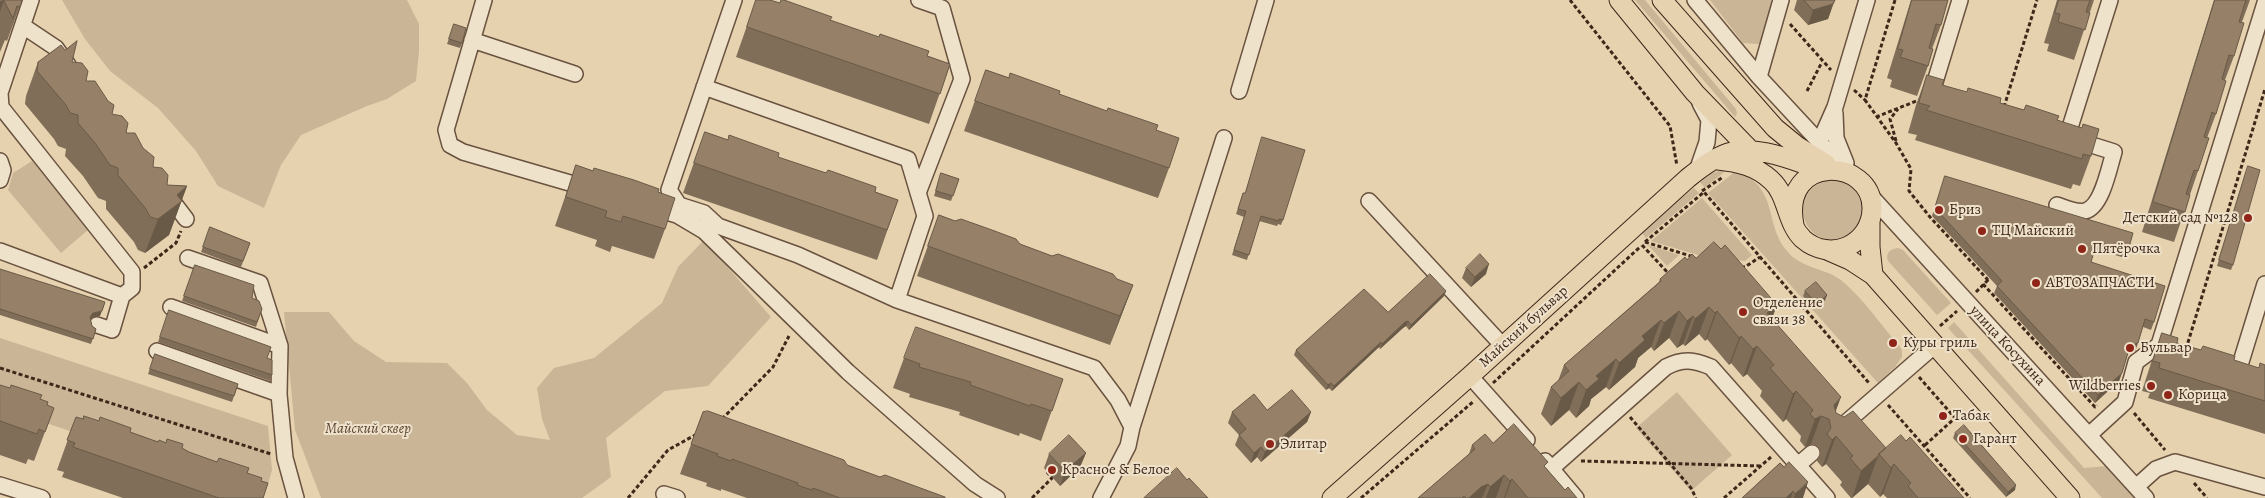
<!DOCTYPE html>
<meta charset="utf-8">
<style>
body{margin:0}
canvas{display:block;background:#e6d2af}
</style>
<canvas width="2265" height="498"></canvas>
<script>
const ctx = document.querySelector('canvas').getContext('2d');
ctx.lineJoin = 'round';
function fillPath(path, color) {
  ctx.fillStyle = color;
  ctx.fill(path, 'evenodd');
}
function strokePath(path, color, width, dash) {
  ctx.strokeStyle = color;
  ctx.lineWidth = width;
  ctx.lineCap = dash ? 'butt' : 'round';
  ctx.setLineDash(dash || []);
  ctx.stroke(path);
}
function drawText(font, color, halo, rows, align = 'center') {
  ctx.font = font + ' Alegreya,serif';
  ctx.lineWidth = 4;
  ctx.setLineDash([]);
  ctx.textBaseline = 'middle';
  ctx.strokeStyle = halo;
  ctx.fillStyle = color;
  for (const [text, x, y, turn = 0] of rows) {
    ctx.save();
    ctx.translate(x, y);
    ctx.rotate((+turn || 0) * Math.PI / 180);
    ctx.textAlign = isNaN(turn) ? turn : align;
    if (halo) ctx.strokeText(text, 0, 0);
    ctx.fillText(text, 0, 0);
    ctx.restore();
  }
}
fillPath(new Path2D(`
 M62 0H407L419 24V52L416 81 387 99 367 106 301 135 281 165 264 208 218 186 196 151 158 108 110 71 85 39Z
 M1635 0H1645L1736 109 1737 114 1735 117Z
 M1710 0H1771L1773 10 1764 42 1758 44 1743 43Z
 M32 161 88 230 61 253 8 190 13 173Z
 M1728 169 1705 188 1700 182 1711 173Z
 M1736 171C1780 188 1763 222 1787 251 1800 268 1825 268 1841 280 1863 298 1881 325 1900 347L1902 351V357L1895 367 1878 383 1708 193Z
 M1803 210a30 30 0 1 1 60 0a30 30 0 1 1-60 0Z
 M1694 188 1699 193 1646 238 1641 232Z
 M1702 198 1752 255 1745 261 1701 256 1651 241Z
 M704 240 771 317 708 386 665 391 606 438 611 477 582 498H321L295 430 284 312H329L354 341 386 362 447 363 467 383 487 410 517 435 550 440 542 419 537 388 554 368 594 358 662 303 678 267Z
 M1648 245 1679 255 1667 266Z
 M1898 248 1903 250 1951 303 1937 315 1888 261C1885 253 1890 249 1898 248Z
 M1954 322 2084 468 2108 466 2135 498H2102L1948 328Z
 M0 338 268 426 272 470 264 498 0 407Z
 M1677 392 1732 455 1691 491 1636 428Z`), '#cab596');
const minor = new Path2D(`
 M31 0 0 93 1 107 132 272V288L122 296
 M484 0 446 130 450 145 463 152 587 188
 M734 0 669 190 679 205 704 213 718 226 798 255 897 300 1094 368 1118 400 1132 427 1128 446 1101 498
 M1695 0 1759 77 1849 174
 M23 26 56 48 68 65
 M472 40 575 74
 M1759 77 1781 0
 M704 87 908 159 925 216 897 300
 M1239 91 1266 0
 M1932 95H1931L1960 0
 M1835 113 1836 138 1846 163
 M2067 137 2110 0
 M1816 150 1835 107 1867 0
 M0 161 3 170 0 180
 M1697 171 1707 142 1709 120 1700 103
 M918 193 962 79 942 8 919 0
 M167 194 186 219
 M1869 194 2146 498
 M1369 201 1503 346
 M2057 205C2066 208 2076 213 2085 211 2102 207 2109 168 2114 152L2076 140
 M650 207 677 215 704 231 848 372 975 484 997 498
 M0 251 122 296 112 330 97 325
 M188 258 260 283 280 346 279 394 285 458 296 498
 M171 307 280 346
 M157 351 279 394
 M1470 376 1527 440
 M2236 378 2265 284
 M1132 427 1224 138
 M1841 427 1934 346
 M2089 435 2125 402 2136 362 2159 345 2265 3
 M1545 461 1576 498
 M1798 465 1812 453
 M1551 469 1666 367C1683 358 1694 360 1711 367L1827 498
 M0 485 42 498
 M2136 487 2156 469 2175 462 2265 487
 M664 494 677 498`);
const major = new Path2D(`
 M1619 0 1695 93 1756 156
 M1662 0 1775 128 1797 146 1826 164
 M1718 160C1738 162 1756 166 1771 180 1788 195 1786 223 1803 239 1830 263 1871 245 1872 209 1873 157 1780 153 1794 225
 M1870 221V247L1873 275
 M1827 250 1850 260 1873 275 2070 498
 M1332 498 1470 376 1688 178C1699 169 1718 155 1732 152 1757 145 1799 162 1823 171`);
strokePath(minor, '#69523f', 18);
strokePath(major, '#3f271a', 21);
strokePath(new Path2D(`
 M1570 0 1670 126 1677 166
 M1895 0 1865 100 1896 143 1911 169 1909 191 1930 217 1988 280 1992 276
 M1790 24 1831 70
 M1854 90 1865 100
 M1807 91 1822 62
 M2004 107 2037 0
 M1876 117 1919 100
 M1896 141 1890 119 1898 109
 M1702 191 1723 177
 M1645 242 1704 192 1869 383
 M1645 242 1694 257
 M1642 245 1669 274
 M1741 267H1745L1760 257
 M144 268 176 243 181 231
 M1983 284 2095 407 2097 405
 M1976 292 1988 280
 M1940 326 1957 311
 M2186 349 2265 89
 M0 368 271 454
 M1919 377 1955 418 1924 446
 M1493 383 1641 246
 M1888 405 1970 498
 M2134 413 2165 450
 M1630 417 1691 488 1696 498
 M722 419 773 367 789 336
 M1581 461 1761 466
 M2194 483 2207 498
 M628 498 668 450 697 434
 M1032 498 1052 478 1047 472
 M1361 498 1474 401
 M1724 498 1771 457`), '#3f271a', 3, [4, 2.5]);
strokePath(minor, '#efe2cb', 15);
strokePath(major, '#e6d2af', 19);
fillPath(new Path2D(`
 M0 0H22L7 41 5 40 0 52Z
 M756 0 830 20 950 64 929 124 736 57Z
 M1797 0H1835L1828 19 1808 25 1794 10Z
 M1911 0H1948L1941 25 1932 49 1928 66 1917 96 1890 87 1892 80 1887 78Z
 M2057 0H2094L2074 60 2047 51 2049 44 2044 43Z
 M2214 0H2250L2242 22 2234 56 2225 80 2216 114 2207 138 2198 171 2174 242 2142 232Z
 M454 24 462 43 460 48 447 44Z
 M38 62H72L126 133 143 148 153 167 167 185 187 186 169 235 145 253 138 250 134 242 106 209V201L98 198 83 176 65 156 66 149 58 146 54 139 25 104 26 96Z
 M986 70 1059 94 1156 130 1169 168 1158 198 964 131Z
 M1927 75 1942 85 2057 120 2091 156 2080 186 2073 184 2071 189 1915 140 1917 135 1908 133 1916 105Z
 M705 132 778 157 898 200 877 260 683 193Z
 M576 165 658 192 665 229 654 259 612 246 610 252 595 246 597 240 555 226Z
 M2246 171 2233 265 2231 270 2217 266Z
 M941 173 959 179 951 201 934 196Z
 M1945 176 2128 251 2125 258 2095 249 2091 262 2154 322 2151 330 2143 327 2135 351 2128 353 2119 381 2095 403 1994 293 1997 286 1932 216Z
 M1243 193 1283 220 1281 225 1278 224 1277 226 1259 221 1247 260 1232 255 1244 217 1236 214Z
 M939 215 1133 285 1110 345 917 276Z
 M210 227 250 243 241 267 201 252Z
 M1721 249 1777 305 1772 318 1836 413 1886 448 1906 441 1964 498H1887L1883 494 1880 497 1868 484 1852 498H1851L1840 485 1842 482 1826 464 1822 467 1817 461 1820 453 1819 447 1811 444 1805 447 1800 441 1801 436 1786 419 1783 422 1760 396 1762 391 1747 374 1743 377 1731 363 1729 365 1707 339 1705 341 1699 334 1685 346 1683 344 1677 348 1669 338 1654 351 1651 347 1638 358 1635 367 1609 390 1606 387 1591 399 1589 406 1576 418 1569 410 1551 426 1541 414 1551 387 1558 381 1564 365 1659 282 1660 279 1687 260 1696 258Z
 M195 265 262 309 256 327 182 301Z
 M1466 268 1486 274 1471 287 1462 278Z
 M0 269 100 316 91 318 90 319 92 326 96 329 91 344 0 315Z
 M1446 291 1444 296 1409 330 1406 326 1403 328 1380 349 1379 347 1332 391 1329 388 1326 390 1294 355 1296 350 1388 312Z
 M1805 291 1827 295 1825 300 1815 309 1803 296Z
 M169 310 267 358 272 375 270 381 158 342Z
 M2162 333 2177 343 2258 368 2265 365V434L2148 398 2150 393 2142 391 2151 363Z
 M155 354 238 384 232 402 148 374Z
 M904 358 1063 379 1041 441 1020 433 1019 436 959 415 960 412 909 397 910 394 893 388Z
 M0 385 40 399 47 405 54 408 34 461 28 459 26 464 0 455Z
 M1267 410 1311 412 1307 422 1261 462 1257 457 1251 463 1235 445 1239 435 1228 423 1232 412Z
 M703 412 880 477 945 498H747L721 489V491L706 486 707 483 680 474Z
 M76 417 130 432 158 442 182 448 189 452 247 473 261 481 263 498H123L62 477 64 472 57 470Z
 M1955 433 2015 490 2006 497 1953 438Z
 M1493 443 1546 468 1565 490 1577 498H1418L1469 454 1472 445Z
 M1086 453 1080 467 1060 486 1044 468 1049 454Z
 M1780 463 1803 498H1742Z`), '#816e59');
fillPath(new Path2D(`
 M4 0 0 12V2Z
 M1833 4 1828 19 1808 25 1813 10Z
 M187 186 169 235 145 253 158 219 177 195Z
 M1489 264 1486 274 1471 287 1475 277Z
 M1133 285 1122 314 1110 345 1120 316Z
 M1446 291 1444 296 1409 330 1411 325Z
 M1827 295 1825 300 1815 309 1817 304Z
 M1777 305 1767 332V313Z
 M1709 307 1699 334 1685 346 1695 319Z
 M102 311 100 316 91 318 88 323 90 317 93 313Z
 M1679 311 1669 338 1654 351 1664 323Z
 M1717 311 1707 339 1705 341 1715 313Z
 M1693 316 1683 344 1677 348 1687 321Z
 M1661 320 1651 347 1638 358 1635 367 1609 390 1619 363 1642 336Z
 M1408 321 1406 326 1403 328 1380 349 1382 344 1405 322Z
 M1741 336 1731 363 1729 365 1739 338Z
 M1381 342 1379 347 1332 391 1334 386Z
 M2138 343 2135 351 2128 353 2130 346Z
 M1757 346 1747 374 1743 377 1753 349Z
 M1616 359 1606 387 1591 399 1589 406 1576 418 1586 390 1596 376Z
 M2122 373 2119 381 2095 403 2098 395Z
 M1579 382 1569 410 1551 426 1561 398Z
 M1331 383 1329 388 1326 390 1328 385Z
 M1796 391 1786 419 1783 422 1793 394Z
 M1841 397 1831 424 1834 405Z
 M1311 412 1307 422 1261 462 1265 452Z
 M1821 416 1811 444 1805 447 1815 419Z
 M1836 436 1826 464 1822 467 1832 440Z
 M1261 447 1257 457 1251 463 1254 453Z
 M1086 453 1080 467 1060 486 1065 471Z
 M1878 456 1868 484 1852 498 1861 471Z
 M1894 464 1883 494 1880 497 1891 468Z
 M1504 475 1496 498H1486L1490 487Z
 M1512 479 1505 498H1504L1510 481Z
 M1808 482 1803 498H1794L1795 494Z
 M1488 484 1482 498H1469L1481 487Z
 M2016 485 2015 490 2006 497 2008 492Z
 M1793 491 1791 498H1786Z`), '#695a48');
const building = new Path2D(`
 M4 0H22L20 7 17 6 13 18Z
 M756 0H770L780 3 781 0H784L832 17 830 20 879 37 880 34 929 51 927 56 950 64 940 94 747 27Z
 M1804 0H1835L1833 4 1813 10Z
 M1912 0H1948L1941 25 1936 24 1929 48 1933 49 1928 66 1900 57 1903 50 1898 49Z
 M2059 0H2090L2086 12 2090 13 2085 30 2058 22 2060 14 2055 13Z
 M2215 0H2246L2239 22 2244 23 2234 56 2229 55 2222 79 2226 81 2216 114 2212 112 2204 137 2209 138 2198 171 2194 170 2186 194 2190 195 2185 212 2153 202Z
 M454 24 466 28 462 43 449 39Z
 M77 41 72 62 82 63 88 71 86 81H95L108 101 114 105 112 114 122 116 128 123 126 133H135L143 148 154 157 153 167 162 168 168 175 167 185 187 186 177 195 182 201 158 219 150 217 146 209 118 175V168L110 165 95 143 78 123V115L70 113 66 105 37 71 38 62 61 45 65 50Z
 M986 70 1009 78 1010 73 1060 91 1059 94 1107 111 1108 108 1158 125 1156 130 1179 138 1169 168 975 101Z
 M1927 75 1944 80 1942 85 1967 92 1968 88 2001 98 2000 103 2024 110 2026 105 2059 116 2057 120 2082 128 2083 124 2099 129 2091 156 2083 154 2082 159 1926 110 1930 106 1919 103Z
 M705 132 728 140 729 135 779 153 778 157 826 173 828 170 876 187 875 192 898 200 887 230 694 163Z
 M1262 137 1305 150 1283 220 1279 219V221L1261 216 1249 255 1234 250 1246 211 1238 209 1243 193H1245Z
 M576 165 593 171 594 168 634 180 659 189 658 192 675 198 665 229 623 216 621 222 605 217 607 211 566 197Z
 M2248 166 2260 170 2233 265 2219 260Z
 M941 173 959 179 953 196 936 191Z
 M1945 176 2133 233 2128 251 2097 242 2091 262 2165 286 2154 322 2145 319 2138 343 2130 346 2122 373 2098 395 1997 286 2002 281 1935 208Z
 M939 215 955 221 961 219 992 230 1016 239 1020 244 1052 256 1058 254 1113 274 1117 279 1133 285 1120 316 928 246Z
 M210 227 250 243 243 261 203 247Z
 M1714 242 1721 249 1725 245 1777 305 1767 313 1841 397 1834 405 1836 413 1844 417 1853 411 1886 448 1879 454 1878 456 1861 471 1850 458 1853 456 1836 436 1832 440 1827 434 1831 428 1829 419 1821 416 1815 419 1810 414 1813 410 1796 391 1793 394 1770 368 1774 365 1757 346 1753 349 1741 336 1739 338 1717 311 1715 313 1709 307 1695 319 1693 316 1687 321 1679 311 1664 323 1661 320 1642 336 1645 340 1619 363 1616 359 1596 376 1599 379 1586 390 1579 382 1561 398 1551 387 1569 371 1564 365 1661 281 1660 279 1685 257 1687 260 1692 254 1696 258Z
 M1480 254 1489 264 1475 277 1466 268Z
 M195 265 254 285 252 298 259 301 262 309 257 322 184 296Z
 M0 269 105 302 102 311 93 313 90 317 92 326 96 329 93 339 0 309Z
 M1430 274 1446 291 1411 325 1408 321 1405 322 1382 344 1381 342 1334 386 1331 383 1328 385 1296 350 1364 289 1388 312Z
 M1816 282 1827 295 1817 304 1805 291Z
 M169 310 271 347 267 358 272 360V375L160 337Z
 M916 327 1063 379 1052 411 1031 404 1030 406 970 385 971 382 919 367 920 364 904 358Z
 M2162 333 2178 338 2177 343 2201 350 2203 346 2235 356 2234 360 2259 368 2260 363 2265 365V401L2159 368 2160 363 2153 361Z
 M155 354 238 384 234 396 150 369Z
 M0 385 10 388 11 385 42 395 40 399 48 402 47 405 54 408 45 432 39 429 37 434 0 421Z
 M1292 390 1311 412 1265 452 1261 447 1254 453 1239 435 1246 429 1232 412 1254 394 1267 410Z
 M708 411 844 460 847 465 880 477 885 475 945 497V498H840L813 488 812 490 797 485 798 483 732 459 731 461 717 456 718 454 691 444 703 412Z
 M84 416 99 421 100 417 131 428 130 432 158 442 159 440 166 443 167 439 183 444 182 448 189 452 217 462 219 458 249 468 247 473 262 478 261 481 268 483 263 498H219L73 447 75 443 67 440 76 417 83 419Z
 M1514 424 1548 462 1544 466 1565 490 1568 487 1577 498H1528L1512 479 1510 481 1504 475 1490 487 1488 484 1481 487 1469 498H1466L1464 496 1462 498H1418L1475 449 1472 445 1485 434 1493 443Z
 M1964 425 2016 485 2008 492 1955 433Z
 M1069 435 1086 453 1065 471 1049 454Z
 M1901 435 1906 441 1910 437 1964 498H1918L1908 486 1911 483 1894 464 1891 468 1879 454Z
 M1789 462 1808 482 1795 494 1793 491 1786 498H1742L1780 463 1784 467Z
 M1177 468 1187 480 1189 478 1208 498H1144Z`);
fillPath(building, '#968067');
strokePath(building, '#695a48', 1);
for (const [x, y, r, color] of [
 [1939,210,5,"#8f2418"],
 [2248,218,5,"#8f2418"],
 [1982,231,5,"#8f2418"],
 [2082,249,5,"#8f2418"],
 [2036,283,5,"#8f2418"],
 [1743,312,5,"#8f2418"],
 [1893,343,5,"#8f2418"],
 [2130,348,5,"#8f2418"],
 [2151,386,5,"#8f2418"],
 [2168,395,5,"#8f2418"],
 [1943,416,5,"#8f2418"],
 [1963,439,5,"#8f2418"],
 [1270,444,5,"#8f2418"],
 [1052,470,5,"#8f2418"]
]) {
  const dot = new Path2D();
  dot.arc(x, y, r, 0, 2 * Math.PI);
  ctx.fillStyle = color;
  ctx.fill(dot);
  strokePath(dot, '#efe2cb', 2);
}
drawText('15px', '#3f271a', '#efe2cb', [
 ["Бриз",1949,210],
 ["Детский сад №128",2238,218,"right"],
 ["ТЦ Майский",1992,231],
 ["Пятёрочка",2092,249],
 ["АВТОЗАПЧАСТИ",2046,283],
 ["Отделение",1753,303],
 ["связи 38",1753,320],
 ["Куры гриль",1903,343],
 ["Бульвар",2140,348],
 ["Wildberries",2141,386,"right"],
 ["Корица",2178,395],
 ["Табак",1953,416],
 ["Гарант",1973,439],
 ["Элитар",1280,444],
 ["Красное & Белое",1062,470]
], 'left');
drawText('15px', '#3f271a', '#efe2cb', [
 ["Майский бульвар",1524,327,-42],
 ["улица Косухина",2007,346,47]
]);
drawText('italic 15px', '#5b4333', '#efe2cb', [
 ["Майский сквер",368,429]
]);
</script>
